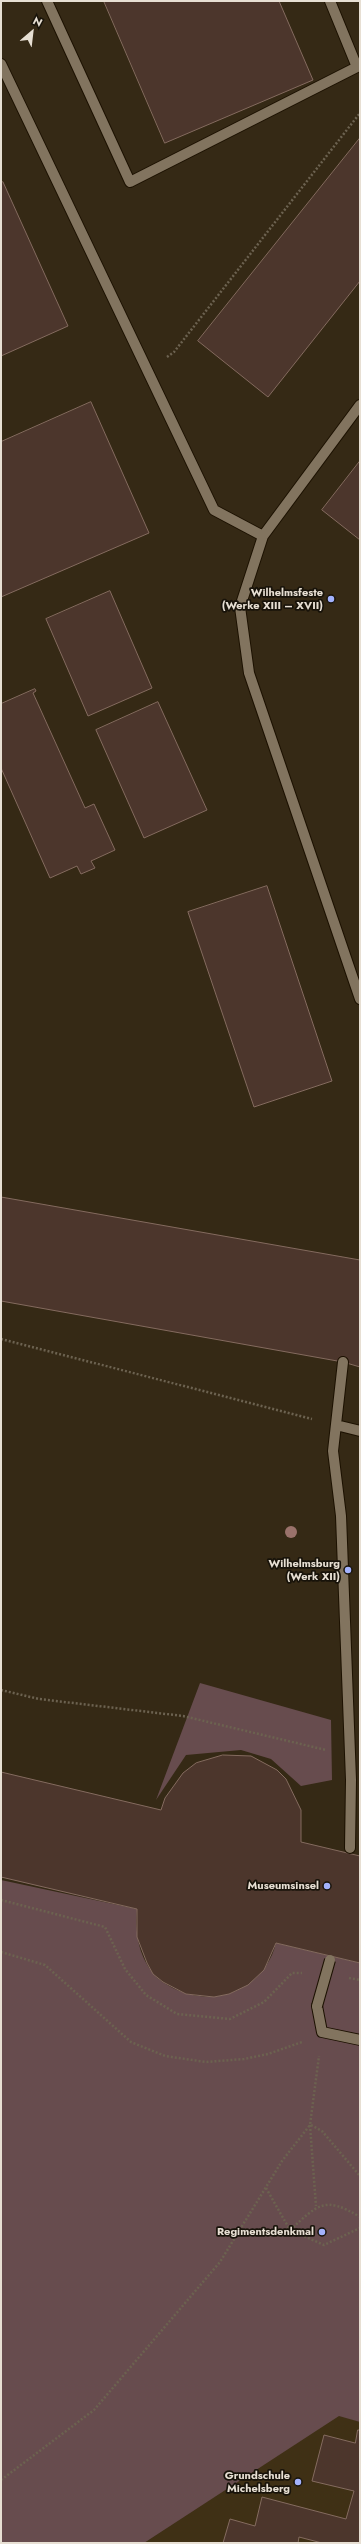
<!DOCTYPE html>
<meta charset="utf-8">
<style>
body{margin:0}
#map{position:relative;width:361px;height:2544px;overflow:hidden;background:#352915;font-family:Jost,sans-serif}
canvas{display:block}
.frame{position:absolute;inset:0;border:2px solid #e7dfd3;pointer-events:none}
.north{position:absolute;left:12px;top:12px;width:40px;height:40px;-webkit-text-stroke:3px #18130a;paint-order:stroke;rotate:28deg;font-size:11px;font-weight:700;line-height:16px;text-align:center;color:#e7dfd3}
.north::after{content:'';display:block;margin:auto;width:14px;height:18px;background:#e7dfd3;clip-path:polygon(50% 0,100% 100%,50% 72%,0 100%)}
</style>
<div id="map">
<canvas width="361" height="2544"></canvas>
<div class="frame"></div>
<div class="north">N</div>
</div>
<script>
const ctx = document.querySelector('canvas').getContext('2d');
ctx.lineJoin = 'round';
function fillPath(path, color) {
  ctx.fillStyle = color;
  ctx.fill(path, 'evenodd');
}
function strokePath(path, color, width, dash) {
  ctx.strokeStyle = color;
  ctx.lineWidth = width;
  ctx.lineCap = dash ? 'butt' : 'round';
  ctx.setLineDash(dash || []);
  ctx.stroke(path);
}
function drawText(font, color, halo, rows, align = 'center') {
  ctx.font = font + ' Jost,sans-serif';
  ctx.lineWidth = 3.5;
  ctx.setLineDash([]);
  ctx.textBaseline = 'middle';
  ctx.strokeStyle = halo;
  ctx.fillStyle = color;
  for (const [text, x, y, turn = 0] of rows) {
    ctx.save();
    ctx.translate(x, y);
    ctx.rotate((+turn || 0) * Math.PI / 180);
    ctx.textAlign = isNaN(turn) ? turn : align;
    if (halo) ctx.strokeText(text, 0, 0);
    ctx.fillText(text, 0, 0);
    ctx.restore();
  }
}
fillPath(new Path2D(`
 M339 2415 360 2422V2543H144Z`), '#3f3015');
fillPath(new Path2D(`
 M200 1683 331 1720 332 1780 301 1786 271 1759 241 1750 186 1755 156 1800Z
 M1 1880 137 1909C135 1932 138 1954 153 1973 158 1980 167 1985 175 1989 216 2009 265 1988 276 1943L360 1963V2422L339 2416 144 2543H1Z`), '#674c4e');
const building = new Path2D(`
 M104 1H279L313 80 165 143Z
 M360 138V281L268 397 198 341Z
 M3 182 68 326 1 356V183Z
 M91 402 149 533 1 597V442Z
 M360 461V540L322 510Z
 M110 591 152 688 88 716 46 619Z
 M35 689 36 691 33 693 85 808 94 804 115 850 91 861 95 868 81 874 77 866 50 878 1 768V704Z
 M158 702 207 810 144 838 96 730Z
 M267 886 332 1081 254 1107 188 912Z
 M1 1197 360 1260V1367L343 1362 1 1301Z
 M223 1755 251 1756 277 1770 286 1779 301 1810V1842L360 1856V1963L276 1943 264 1970 248 1985 229 1994 214 1997 186 1994 163 1982 153 1974 147 1963 137 1937V1909L1 1877V1772L161 1810 165 1798 183 1773 196 1763Z
 M358 2430H360V2543H322L299 2537 298 2543H223L230 2519 255 2526 262 2497 346 2519 354 2491 312 2481 324 2435 355 2443Z`);
fillPath(building, '#4c362c');
strokePath(building, '#846b5f', 1);
const lane = new Path2D(`
 M47 1 130 182 357 67 330 1
 M1 64 214 510 263 536
 M360 405 263 536 240 607 249 673 360 999
 M343 1362 333 1451 341 1516 351 1780 350 1848
 M336 1425 360 1431`);
const street = new Path2D(`
 M317 2006 322 2032 360 2040`);
strokePath(lane, '#1c1101', 12);
strokePath(street, '#1c1101', 12);
strokePath(new Path2D(`
 M167 357 174 352 360 113
 M1 1339 312 1419
 M1 1690 39 1699 183 1716 326 1750
 M1 1900 105 1927 125 1969 146 1995 177 2014 230 2019 264 2002 292 1973H302
 M1 1952 45 1965 131 2042 165 2056 206 2062 244 2059 268 2054 302 2042
 M349 1978 360 1980
 M310 2125 316 2206
 M311 2125 322 2131 360 2176
 M266 2188 290 2230 324 2245 360 2228
 M290 2230C318 2205 324 2195 360 2217
 M1 2480 94 2410 220 2262 282 2161 310 2125 319 2056`), '#6c6250', 2.5, [2, 2]);
strokePath(lane, '#82745f', 10);
strokePath(street, '#82745f', 10);
const laneBridge = new Path2D(`
 M317 2006 330 1960`);
strokePath(laneBridge, '#1c1101', 12, []);
strokePath(laneBridge, '#82745f', 10);
ctx.fillStyle = '#9a726b';
for (const [x, y] of [
 [291,1532]
]) {
  ctx.beginPath();
  ctx.arc(x, y, 6, 0, 2 * Math.PI);
  ctx.fill();
}
for (const [x, y, r, color] of [
 [331,599,4,"#a3b2fd"],
 [348,1570,4,"#a3b2fd"],
 [327,1886,4,"#a3b2fd"],
 [322,2232,4,"#a3b2fd"],
 [298,2482,4,"#a3b2fd"]
]) {
  const dot = new Path2D();
  dot.arc(x, y, r, 0, 2 * Math.PI);
  ctx.fillStyle = color;
  ctx.fill(dot);
  strokePath(dot, '#18130a', 1.5);
}
drawText('bold 11px', '#e7dfd3', '#18130a', [
 ["Wilhelmsfeste",323,593],
 ["(Werke XIII – XVII)",323,606],
 ["Wilhelmsburg",340,1564],
 ["(Werk XII)",340,1577],
 ["Museumsinsel",319,1886],
 ["Regimentsdenkmal",314,2232],
 ["Grundschule",290,2476],
 ["Michelsberg",290,2489]
], 'right');
</script>
